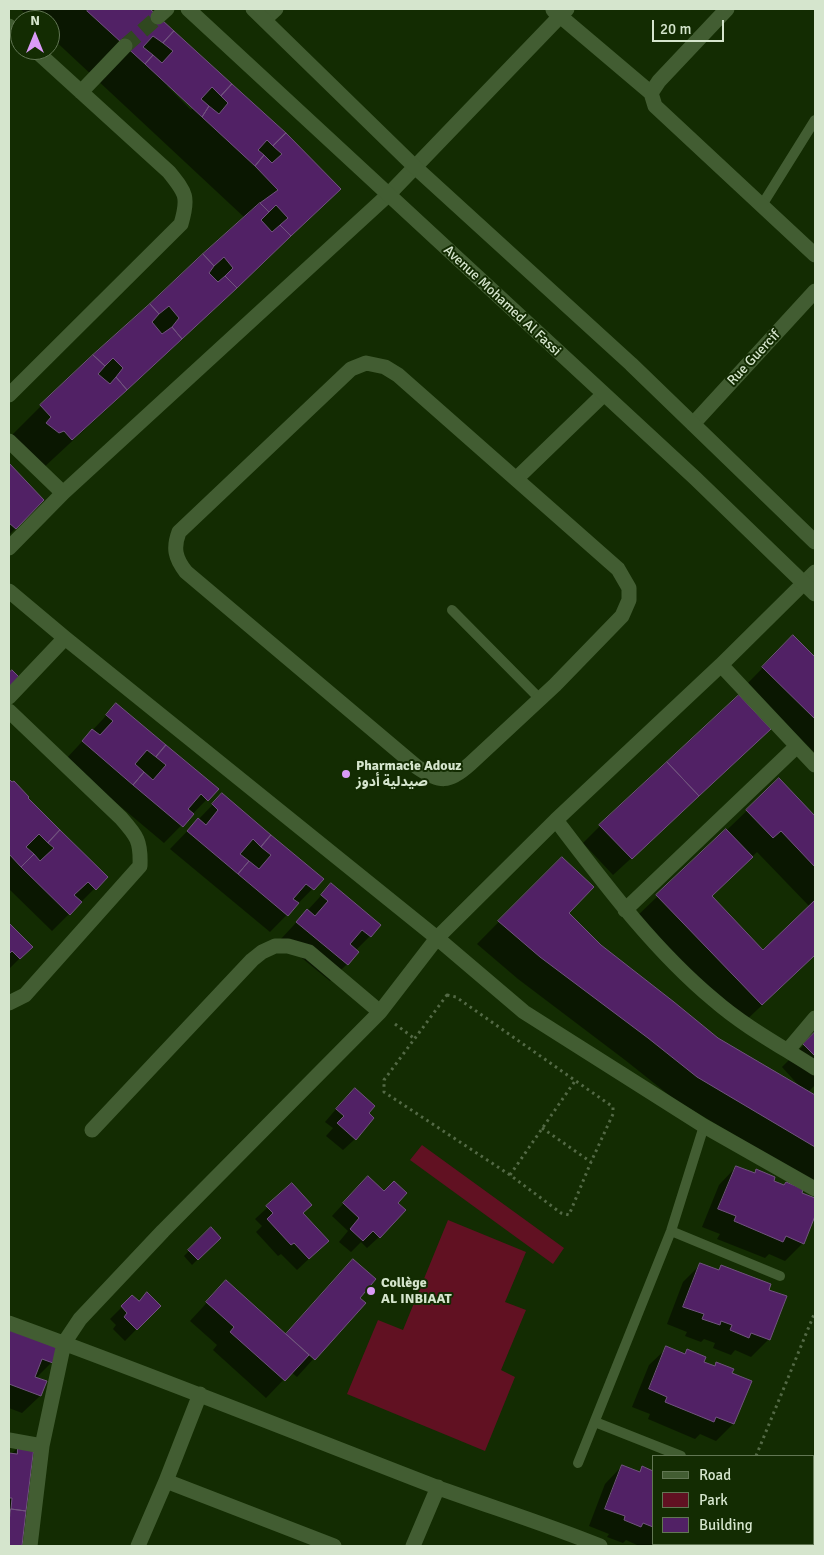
<!DOCTYPE html>
<meta charset="utf-8">
<style>
body{margin:0}
#map{position:relative;width:824px;height:1555px;overflow:hidden;background:#132c02;font-family:Signika,sans-serif}
canvas{display:block}
.frame{position:absolute;inset:0;border:10px solid #d5e5cd;pointer-events:none}
.legend{position:absolute;left:652px;top:1455px;width:162px;height:90px;box-sizing:border-box;background:#132c02;border:1px solid #617653;margin:0;padding:6px 9px;list-style:none;font-size:15px;color:#d5e5cd}
.legend li{display:flex;align-items:center;gap:10px;height:25px}
.legend b{width:25px;border:1px solid #617653}
.north{position:absolute;left:10px;top:10px;width:50px;height:50px;box-sizing:border-box;background:#132c02;border:1px solid #617653;border-radius:50%;rotate:0deg;font-size:14px;font-weight:700;line-height:20px;text-align:center;color:#d5e5cd}
.north::after{content:'';display:block;margin:auto;width:18px;height:22px;background:#da9af7;clip-path:polygon(50% 0,100% 100%,50% 72%,0 100%)}
.scale{position:absolute;left:652px;top:20px;width:72px;height:22px;box-sizing:border-box;border:2px solid #d5e5cd;border-top:0;padding-left:6px;font-size:15px;line-height:18px;white-space:nowrap;color:#d5e5cd;-webkit-text-stroke:4px #132c02;paint-order:stroke}
</style>
<div id="map">
<canvas width="824" height="1555"></canvas>
<div class="frame"></div>
<ul class="legend">
<li><b style="height:6px;background:#425d32"></b>Road</li>
<li><b style="height:14px;background:#611122"></b>Park</li>
<li><b style="height:14px;background:#512165"></b>Building</li>
</ul>
<div class="north">N</div>
<div class="scale">20 m</div>
</div>
<script>
const ctx = document.querySelector('canvas').getContext('2d');
ctx.lineJoin = 'round';
function fillPath(path, color) {
  ctx.fillStyle = color;
  ctx.fill(path, 'evenodd');
}
function strokePath(path, color, width, dash) {
  ctx.strokeStyle = color;
  ctx.lineWidth = width;
  ctx.lineCap = dash ? 'butt' : 'round';
  ctx.setLineDash(dash || []);
  ctx.stroke(path);
}
function drawText(font, color, halo, rows, align = 'center') {
  ctx.font = font + ' Signika,"Noto Sans Arabic",sans-serif';
  ctx.lineWidth = 4;
  ctx.setLineDash([]);
  ctx.textBaseline = 'middle';
  ctx.strokeStyle = halo;
  ctx.fillStyle = color;
  for (const [text, x, y, turn = 0] of rows) {
    ctx.save();
    ctx.translate(x, y);
    ctx.rotate((+turn || 0) * Math.PI / 180);
    ctx.textAlign = isNaN(turn) ? turn : align;
    if (halo) ctx.strokeText(text, 0, 0);
    ctx.fillText(text, 0, 0);
    ctx.restore();
  }
}
fillPath(new Path2D(`
 M422 1145 564 1248 553 1264 410 1160Z
 M448 1220 526 1252 505 1302 526 1310 501 1370 515 1377 485 1451 347 1394 378 1320 403 1330Z`), '#611122');
fillPath(new Path2D(`
 M20 9H148L286 134 308 219 204 319 41 470 10 437 41 406 245 218 50 36V20H33ZM168 85 193 108 191 110 167 86Z
 M9 465 43 500 9 535Z
 M793 637 815 659V753L746 685Z
 M116 705 217 789 164 843 65 760Z
 M752 747 613 875 583 843 600 826Z
 M779 780 815 817V955L739 1027 635 918ZM757 852 810 907 763 951 710 897Z
 M9 781 106 877 52 931 9 889Z
 M222 795 322 879 270 932 170 849Z
 M562 858 567 913 600 946 717 1039 801 1088 782 1067 815 1034V1085L808 1092 815 1096V1183L674 1099 625 1060 518 979 477 944Z
 M331 885 370 936 355 951 347 964 330 981 280 940Z
 M9 925 31 947 9 969Z
 M343 1101 367 1113 355 1139 343 1150 326 1136 333 1128 325 1122Z
 M736 1167 753 1174 757 1170 772 1182 815 1199V1213L803 1243 785 1261 769 1254 765 1258 717 1239 720 1234 702 1227 719 1185Z
 M292 1185 316 1252 297 1270 281 1254 278 1256 256 1232 262 1226 255 1219Z
 M357 1189 384 1192 396 1203 379 1237 367 1248 361 1242 351 1252 339 1242 348 1231 332 1216Z
 M211 1229 219 1238 192 1265 184 1256Z
 M700 1265 717 1271 721 1267 769 1339 751 1357 735 1350 731 1355 713 1348 715 1343 704 1339 701 1342 685 1336 687 1332 667 1324 683 1282Z
 M336 1278 364 1303 297 1377 291 1372 266 1398 213 1350 217 1345 190 1321 226 1282 285 1335Z
 M132 1297 138 1303 159 1306 125 1341 113 1329 116 1325 110 1319Z
 M9 1331 52 1362 36 1378 45 1382 40 1396 22 1413 9 1408Z
 M667 1348 683 1354 687 1350 703 1363 714 1367 717 1364 730 1374 733 1424 716 1441 700 1434 695 1439 648 1419 650 1414 632 1407 649 1365Z
 M19 1447 32 1448 21 1546H9V1454H11Z
 M622 1466 638 1473 643 1468 653 1472V1544H687L685 1546H636L637 1545 626 1540 623 1543 607 1537 609 1534 589 1526 605 1484Z`), '#0007');
const building = new Path2D(`
 M89 9H150L174 31 163 43 153 36 143 47 153 55 145 64 87 11Z
 M174 31 232 84 221 96 212 87 201 99 209 106 202 117 145 64 153 55 162 63 173 51 163 43Z
 M232 84 286 133 273 146 267 140 258 150 264 155 255 166 202 117 209 106 219 114 228 103 221 96Z
 M286 133 341 189 291 236 280 225 288 218 276 205 269 212 260 203 278 190 255 166 264 155 272 163 282 154 273 146Z
 M260 203 269 212 261 220 272 232 280 225 291 236 237 288 225 276 233 268 224 257 214 266 203 254Z
 M203 254 214 266 209 273 218 282 225 276 237 288 182 339 172 327 179 318 169 306 159 314 150 304Z
 M150 304 159 314 152 322 162 334 172 327 182 339 127 390 116 377 123 368 113 358 105 366 93 355Z
 M93 355 105 366 98 374 110 384 116 377 127 390 72 440 64 431 59 433 46 423 51 417 40 405Z
 M9 463 44 500 16 529 9 523Z
 M793 635 815 657V719L762 667Z
 M12 670 23 681 9 695V673Z
 M739 695 771 729 699 796 667 762Z
 M116 703 166 745 156 757 147 750 135 764 144 772 133 785 82 741 92 729 100 735 113 721 106 715Z
 M166 745 219 789 208 801 201 794 188 809 194 814 183 827 133 785 144 772 153 780 166 765 156 757Z
 M667 762 699 796 632 859 599 825Z
 M779 778 815 816V867L781 831 773 838 746 810Z
 M9 779 12 782 14 781 29 797 28 798 60 830 48 843 39 834 26 847 34 854 21 867 9 854Z
 M222 793 271 835 261 847 253 839 240 854 249 861 238 874 187 831 198 818 206 825 218 810 212 804Z
 M726 829 753 857 712 896 763 950 815 900V955L762 1005 656 895Z
 M60 830 108 877 96 890 88 882 74 895 82 902 70 915 21 867 34 854 40 861 54 848 48 843Z
 M271 835 324 879 314 890 306 884 293 899 299 903 288 916 238 874 249 861 259 869 271 855 261 847Z
 M562 857 594 887 569 913 601 945 674 1002 718 1038 815 1095V1147L697 1077 648 1038 540 957 498 921Z
 M331 883 381 925 371 937 362 930 350 944 359 952 348 965 296 922 307 909 315 916 328 901 321 895Z
 M9 923 33 947 20 959 12 951 9 954Z
 M815 1032V1056L803 1044Z
 M355 1088 375 1106 369 1113 374 1118 356 1140 337 1123 344 1116 336 1109Z
 M736 1166 755 1173 756 1169 775 1177 774 1181 784 1185 786 1182 803 1189 802 1193 815 1198V1216L804 1244 786 1236 783 1242 734 1221 736 1216 718 1209Z
 M368 1176 384 1191 394 1181 407 1193 398 1203 406 1210 380 1238 373 1231 363 1241 350 1229 359 1218 343 1203Z
 M292 1183 312 1205 303 1213 329 1241 309 1259 294 1243 291 1245 267 1219 273 1213 266 1206Z
 M211 1227 221 1238 198 1260 188 1250Z
 M353 1259 376 1279 360 1298 366 1303 315 1360 286 1334Z
 M700 1263 719 1270 721 1265 771 1284 769 1290 787 1296 770 1340 751 1333 749 1338 730 1330 732 1325 721 1321 720 1325 702 1319 704 1314 683 1307Z
 M226 1280 309 1355 285 1381 230 1332 234 1327 206 1302Z
 M147 1292 161 1306 137 1330 124 1317 127 1313 121 1306 132 1295 139 1301Z
 M9 1329 58 1348 53 1363 42 1359 35 1377 47 1381 41 1396 9 1384Z
 M666 1346 685 1354 687 1349 706 1357 704 1362 715 1366 716 1362 734 1369 732 1373 752 1381 734 1424 716 1417 714 1422 665 1402 667 1397 649 1389Z
 M18 1445 34 1447 26 1511 11 1509 12 1498H9V1453L17 1454Z
 M622 1465 640 1472 642 1466 653 1471V1527L643 1523 641 1527 624 1520 625 1516 605 1509Z
 M11 1509 26 1511 22 1546H9V1522Z`);
fillPath(building, '#512165');
strokePath(building, '#71547e', 1);
strokePath(new Path2D(`
 M125 46 158 17`), '#304820', 15, [15, 8]);
strokePath(new Path2D(`
 M447 995 456 997 613 1107V1114L591 1162 569 1215 561 1213 510 1175 384 1092V1080Z
 M395 1024 415 1039
 M542 1128 591 1162
 M510 1175 575 1081
 M756 1456 815 1312
 M723 1546 724 1544`), '#536945', 3, [2.5, 4]);
strokePath(new Path2D(`
 M762 205 815 120
 M452 610 540 699
 M671 1231 780 1276
 M595 1422 681 1456
 M578 1463 671 1231 704 1126`), '#425d32', 10);
strokePath(new Path2D(`
 M727 9 659 81 651 93 655 106 815 255
 M553 10 651 93
 M158 17 167 9
 M265 19 276 9
 M9 26 20 36
 M81 92 125 46
 M366 363 385 367 398 375 618 569 629 588V600L622 616 555 685 470 764C449 783 440 783 417 767L186 572C175 558 173 548 179 532L351 369Z
 M9 395 181 224C189 197 186 193 169 172L35 50
 M693 424 815 291
 M9 441 63 493
 M516 479 603 395
 M9 548 63 493 388 195 567 9
 M9 591 65 638 437 938 524 1012 704 1126 815 1189
 M721 665 815 765
 M9 697 65 638
 M9 711 121 818C137 836 141 841 140 866L25 995 9 1003
 M556 820C604 883 653 949 714 1000 745 1027 781 1046 815 1068
 M625 910 797 746
 M788 1050 815 1018
 M92 1130 252 960 262 952 275 946H288L309 952 380 1012
 M9 1323C152 1375 294 1432 436 1487 491 1507 546 1524 600 1546
 M9 1440 42 1446
 M166 1481 334 1546
 M30 1546 42 1446 64 1343 80 1319 163 1231 380 1012 437 938 556 820 721 665 815 572
 M138 1546 166 1481 200 1394
 M413 1546 438 1487`), '#425d32', 15);
strokePath(new Path2D(`
 M188 9 695 478 815 594
 M253 9 415 167 631 364 815 542`), '#425d32', 15);
for (const [x, y, r, color] of [
 [346,774,5,"#da9af7"],
 [371,1291,5,"#da9af7"]
]) {
  const dot = new Path2D();
  dot.arc(x, y, r, 0, 2 * Math.PI);
  ctx.fillStyle = color;
  ctx.fill(dot);
  strokePath(dot, '#132c02', 2);
}
drawText('14px', '#d5e5cd', '#132c02', [
 ["Avenue Mohamed Al Fassi",502,301,43],
 ["Rue Guercif",754,358,-47]
]);
drawText('bold 14px', '#d5e5cd', '#132c02', [
 ["Pharmacie Adouz",356,766],
 ["صيدلية أدوز",356,782],
 ["Collège",381,1283],
 ["AL INBIAAT",381,1299]
], 'left');
</script>
